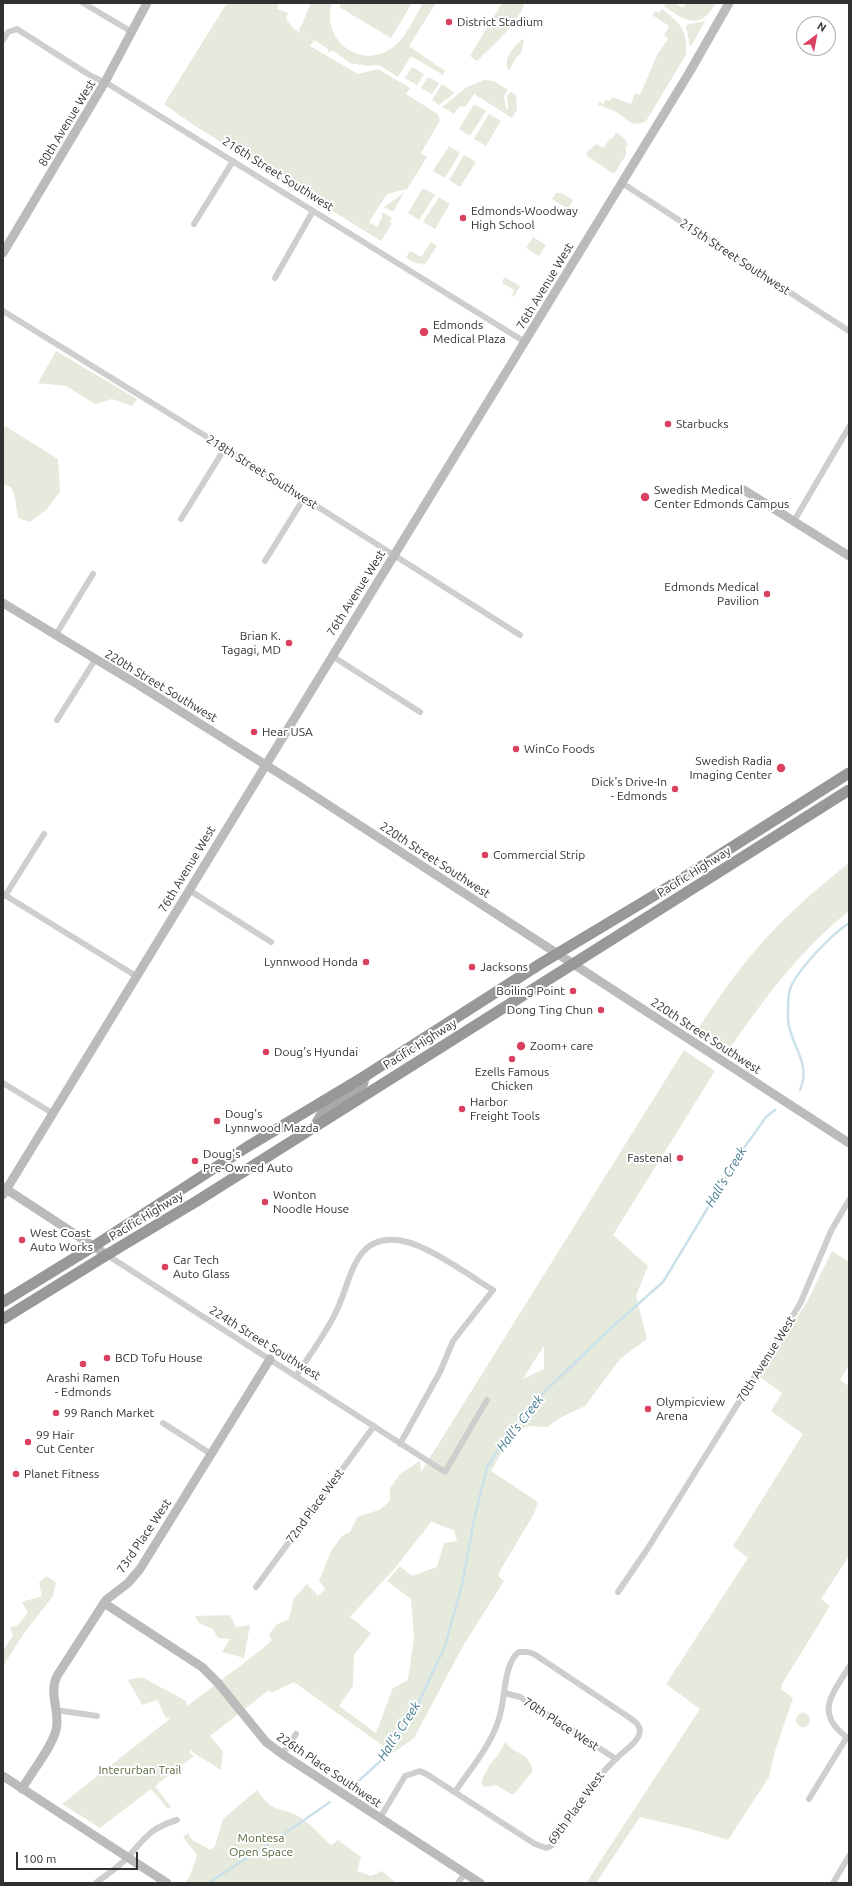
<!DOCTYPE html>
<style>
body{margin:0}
#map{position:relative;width:852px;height:1886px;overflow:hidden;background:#fff;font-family:Ubuntu,sans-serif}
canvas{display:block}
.frame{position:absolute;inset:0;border:4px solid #313131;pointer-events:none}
.north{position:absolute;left:796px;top:16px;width:40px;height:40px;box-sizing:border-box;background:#fff;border:1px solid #adadad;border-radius:50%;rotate:32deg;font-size:11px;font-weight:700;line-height:16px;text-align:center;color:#313131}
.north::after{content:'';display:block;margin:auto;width:14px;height:18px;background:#da415f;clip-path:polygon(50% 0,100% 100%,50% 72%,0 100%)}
.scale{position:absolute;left:16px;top:1852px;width:122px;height:18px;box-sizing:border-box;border:2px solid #313131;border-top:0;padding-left:5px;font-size:12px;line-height:14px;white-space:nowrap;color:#313131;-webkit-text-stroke:3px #fff;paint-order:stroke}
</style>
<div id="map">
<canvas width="852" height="1886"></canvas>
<div class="frame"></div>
<div class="north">N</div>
<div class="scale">100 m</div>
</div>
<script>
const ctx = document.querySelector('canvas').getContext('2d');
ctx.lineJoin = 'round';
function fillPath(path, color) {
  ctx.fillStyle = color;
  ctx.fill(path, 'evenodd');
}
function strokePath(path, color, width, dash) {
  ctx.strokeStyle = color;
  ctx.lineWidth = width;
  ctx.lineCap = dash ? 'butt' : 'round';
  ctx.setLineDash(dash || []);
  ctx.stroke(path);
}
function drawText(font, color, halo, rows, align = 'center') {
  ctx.font = font + ' Ubuntu,sans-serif';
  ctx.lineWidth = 4;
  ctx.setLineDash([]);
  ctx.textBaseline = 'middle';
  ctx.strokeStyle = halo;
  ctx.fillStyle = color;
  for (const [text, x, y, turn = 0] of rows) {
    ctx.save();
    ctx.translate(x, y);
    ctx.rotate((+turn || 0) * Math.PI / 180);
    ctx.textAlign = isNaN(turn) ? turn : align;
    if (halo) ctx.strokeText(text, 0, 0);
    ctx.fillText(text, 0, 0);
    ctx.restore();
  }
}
fillPath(new Path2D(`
 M227 3H279L277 9 288 13 286 19 294 29 309 37 299 31 311 3H332C321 37 356 69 389 50 405 41 414 18 423 3H436L409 46 445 71 443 75 411 56 398 77 379 65 367 66 350 63 332 50 329 53 328 49 314 40 310 46 358 74 378 69 410 88 406 94 438 114 440 121 421 153 427 157 407 189 387 194 369 222 377 227 382 218V212L392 218 390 222 392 223 381 241 192 124 164 104Z
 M342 3H412L391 38 339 7Z
 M502 3H523L524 6C514 27 494 44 477 61L470 56Z
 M667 3H676L682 8 687 3H716C701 30 685 22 664 6Z
 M662 9C680 23 688 30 686 55L646 121C630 129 628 118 616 112 610 109 604 107 598 105L599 102 604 104 605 100 610 101 612 97 631 104 635 93 640 95 657 55 668 39 664 35 669 26 652 15 655 11 659 13Z
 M705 21 691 46H690L686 26 689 24Z
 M522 39 524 40 521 53 516 58 509 71C502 57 513 49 522 39Z
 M412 67 424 74 417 85 405 78Z
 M428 77 439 83 432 94 421 88Z
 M484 80 494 81 508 90 504 96 506 109H508L507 95 511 92 516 95 517 110 512 118 474 94 466 106 459 107 454 114 442 107 467 87Z
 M442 84 455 93 439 105 432 100Z
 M474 104 486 111 470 136 459 129Z
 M489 114 501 121 486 146 474 139Z
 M616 132 625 139 628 145 626 146V155L614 174 587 156V152L596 144 603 148 611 138 612 139Z
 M449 146 460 153 445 178 433 171Z
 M464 155 476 162 460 187 449 180Z
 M423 188 435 195 419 220 408 213Z
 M404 193 393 212 384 207Z
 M556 193H562L573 200 565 214 562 212 565 207 552 199Z
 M439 197 450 204 435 229 423 222Z
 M533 237 546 245 539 256 526 248Z
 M431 242 437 246 425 264 415 263 406 258 410 251 421 257Z
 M504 277 520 286 514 297 512 296 514 290 502 283Z
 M56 351 137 399 132 406 112 399 95 404 66 386 38 383Z
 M5 426 58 459 60 492 46 510 30 522 18 518 15 497 11 487 3 484V429Z
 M849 863V911C799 951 762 1001 726 1054L695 1033C712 1008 728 983 748 959 777 923 812 892 849 863Z
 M684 1050 715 1071 613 1235 648 1266 636 1296 647 1339 620 1359 585 1406 560 1418 547 1427 530 1426 514 1431 491 1471 538 1502 534 1514 501 1569 498 1576 504 1581 463 1646 414 1738 393 1753 294 1682 271 1693 269 1690 210 1736 223 1751 221 1770 192 1752V1750L189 1752 194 1756 155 1786 171 1807 168 1809 151 1789 100 1828 62 1804 172 1717 166 1718 157 1700 142 1705 128 1680 142 1677 186 1701 187 1706 261 1650 272 1640 269 1635 276 1625 289 1619 294 1598 307 1584 318 1596 325 1589 319 1581 331 1551 342 1536 350 1532 357 1517 379 1510 390 1501V1488L400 1474 420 1461 421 1472ZM544 1347V1369L523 1379 543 1347ZM432 1521 434 1523 454 1530 457 1541 444 1543 437 1567 412 1576 400 1566 387 1581 411 1599 414 1637 408 1680 393 1688 376 1733 339 1706 353 1686 354 1655 371 1633 350 1617 395 1568Z
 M832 1251 849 1262V1365L840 1380 849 1386V1556L821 1599 830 1606 782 1684 781 1689 793 1698 775 1751 769 1777 728 1840 691 1829 640 1817 596 1883H586L700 1709 666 1684 748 1558 733 1546 803 1434 771 1411 782 1393 759 1376 807 1302Z
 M46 1576 56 1582 53 1596 25 1632 3 1666V1648H5L13 1635 10 1627 17 1626 28 1613 22 1602 42 1596 39 1583Z
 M230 1615 236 1627 250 1625 244 1658 222 1652 230 1639 218 1638 213 1629 199 1623 195 1616Z
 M796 1720a7 7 0 1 1 14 0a7 7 0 1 1-14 0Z
 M505 1742C518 1757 527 1750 533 1771L514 1794H511L496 1785 484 1787 481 1782 490 1764 499 1754Z
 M257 1790C273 1814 277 1805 298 1816 310 1823 321 1836 331 1845L338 1840 361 1857 357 1871 371 1876 382 1871 396 1883H185L190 1876 197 1855 183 1837 188 1833 192 1840 211 1850 215 1846 223 1819Z`), '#e5eadd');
strokePath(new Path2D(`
 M800 1090C811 1065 794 1050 789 1026 787 1020 788 995 790 989 797 970 832 934 849 923
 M353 1786 385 1757 418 1704 445 1646 462 1585 475 1515 487 1467 505 1439 537 1399 612 1327 663 1282 744 1148 766 1117 775 1110
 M208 1883 284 1834 330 1802`), '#cbe1e9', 2.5);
strokePath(new Path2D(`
 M83 3 132 32
 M3 40 8 32 17 29 91 76 110 85 150 110 525 342
 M622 183 849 331
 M194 224 233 161
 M275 278 313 211
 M3 311 225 448 520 635
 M181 519 225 448
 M794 521 849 427
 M265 561 304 498
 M55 636 93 574
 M332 656 420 712
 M57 720 95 660
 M189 890 271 942
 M3 894 136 976
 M5 896 44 834
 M3 1083 52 1113
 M107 1255 445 1472 487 1400
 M296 1376C309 1356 324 1336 335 1314 352 1282 352 1231 403 1241 427 1245 470 1276 493 1290L453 1341 440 1372 400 1444
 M163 1423 211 1454
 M256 1587 374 1426
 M618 1592 648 1548 800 1304 831 1231 849 1200
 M849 1667C831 1696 814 1714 849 1739
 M505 1693 520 1697 616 1759
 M56 1710 97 1716
 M282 1754 296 1734
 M809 1799 847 1737
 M380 1818 405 1776 420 1771 428 1775 535 1844 546 1848 551 1846 554 1842C574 1811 590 1783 618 1757 624 1751 637 1743 639 1735 642 1727 636 1722 630 1718L534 1654 528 1652H519C504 1662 505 1698 500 1715 493 1743 471 1768 455 1792
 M96 1883C106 1875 119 1867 128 1857 145 1838 150 1828 177 1820
 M458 1883 465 1873
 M833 1883 849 1856`), '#cecece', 6);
strokePath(new Path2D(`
 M3 253 105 82 147 3
 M744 490 849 556
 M3 603 137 684 296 784 849 1143
 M3 1187 107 1255
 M3 1195 689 73 729 3
 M104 1603 202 1667 218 1683 266 1742 282 1754 480 1883
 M3 1776 167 1883
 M22 1789C31 1773 52 1747 56 1730 61 1712 48 1694 57 1676L106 1600 128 1583 140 1569 270 1359`), '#bbb', 9);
strokePath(new Path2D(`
 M314 1127 322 1113 363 1084 365 1076`), '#a9a9a9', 10);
strokePath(new Path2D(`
 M3 1302 94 1246 247 1147 365 1076 540 964 680 880 849 773
 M3 1319 118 1248 197 1201 849 790`), '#989898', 11);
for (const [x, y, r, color] of [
 [449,22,4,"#da415f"],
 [463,218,4,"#da415f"],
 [424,332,5,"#da415f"],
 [668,424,4,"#da415f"],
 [645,497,5,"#da415f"],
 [767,594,4,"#da415f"],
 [289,643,4,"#da415f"],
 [254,732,4,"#da415f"],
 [516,749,4,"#da415f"],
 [781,768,5,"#da415f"],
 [675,789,4,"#da415f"],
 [485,855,4,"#da415f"],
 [366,962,4,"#da415f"],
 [472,967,4,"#da415f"],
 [573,991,4,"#da415f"],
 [601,1010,4,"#da415f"],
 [521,1046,5,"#da415f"],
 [266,1052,4,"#da415f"],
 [512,1059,4,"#da415f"],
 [462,1109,4,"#da415f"],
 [217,1121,4,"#da415f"],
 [680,1158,4,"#da415f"],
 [195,1161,4,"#da415f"],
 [265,1202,4,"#da415f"],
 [22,1240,4,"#da415f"],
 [165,1267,4,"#da415f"],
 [107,1358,4,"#da415f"],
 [83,1364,4,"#da415f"],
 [648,1409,4,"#da415f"],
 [56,1413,4,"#da415f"],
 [28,1442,4,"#da415f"],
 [16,1474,4,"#da415f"]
]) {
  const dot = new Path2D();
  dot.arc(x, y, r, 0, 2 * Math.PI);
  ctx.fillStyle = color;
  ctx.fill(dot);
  strokePath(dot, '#fff', 1.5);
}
drawText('12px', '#313131', '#fff', [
 ["District Stadium",457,22],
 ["Edmonds-Woodway",471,211],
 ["High School",471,225],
 ["Edmonds",433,325],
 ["Medical Plaza",433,339],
 ["Starbucks",676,424],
 ["Swedish Medical",654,490],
 ["Center Edmonds Campus",654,504],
 ["Edmonds Medical",759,587,"right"],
 ["Pavilion",759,601,"right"],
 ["Brian K.",281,636,"right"],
 ["Tagagi, MD",281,650,"right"],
 ["Hear USA",262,732],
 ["WinCo Foods",524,749],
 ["Swedish Radia",772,761,"right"],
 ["Imaging Center",772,775,"right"],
 ["Dick's Drive-In",667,782,"right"],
 ["- Edmonds",667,796,"right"],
 ["Commercial Strip",493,855],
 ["Lynnwood Honda",358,962,"right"],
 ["Jacksons",480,967],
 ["Boiling Point",565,991,"right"],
 ["Dong Ting Chun",593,1010,"right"],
 ["Zoom+ care",530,1046],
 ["Doug's Hyundai",274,1052],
 ["Ezells Famous",512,1072,"center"],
 ["Chicken",512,1086,"center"],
 ["Harbor",470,1102],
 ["Freight Tools",470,1116],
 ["Doug's",225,1114],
 ["Lynnwood Mazda",225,1128],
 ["Doug's",203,1154],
 ["Pre-Owned Auto",203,1168],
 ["Fastenal",672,1158,"right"],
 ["Wonton",273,1195],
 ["Noodle House",273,1209],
 ["West Coast",30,1233],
 ["Auto Works",30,1247],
 ["Car Tech",173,1260],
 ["Auto Glass",173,1274],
 ["BCD Tofu House",115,1358],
 ["Arashi Ramen",83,1378,"center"],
 ["- Edmonds",83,1392,"center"],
 ["Olympicview",656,1402],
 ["Arena",656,1416],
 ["99 Ranch Market",64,1413],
 ["99 Hair",36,1435],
 ["Cut Center",36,1449],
 ["Planet Fitness",24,1474]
], 'left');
drawText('12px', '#313131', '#fff', [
 ["80th Avenue West",67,123,-59],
 ["216th Street Southwest",278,174,32],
 ["215th Street Southwest",735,257,33],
 ["76th Avenue West",545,286,-59],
 ["218th Street Southwest",262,472,32],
 ["76th Avenue West",356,593,-58],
 ["220th Street Southwest",161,686,31],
 ["220th Street Southwest",435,860,33],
 ["76th Avenue West",187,869,-59],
 ["Pacific Highway",694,872,-32],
 ["220th Street Southwest",706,1036,33],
 ["Pacific Highway",420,1044,-32],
 ["Pacific Highway",146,1216,-31],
 ["224th Street Southwest",265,1343,32],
 ["70th Avenue West",766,1359,-58],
 ["72nd Place West",315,1506,-54],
 ["73rd Place West",144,1536,-56],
 ["70th Place West",561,1724,33],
 ["226th Place Southwest",329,1770,34],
 ["69th Place West",576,1808,-54]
]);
drawText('12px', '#596a41', '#fff', [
 ["Interurban Trail",140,1770],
 ["Montesa",261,1838],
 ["Open Space",261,1852]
]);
drawText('italic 13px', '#437a8e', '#fff', [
 ["Hall's Creek",726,1177,-59],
 ["Hall's Creek",520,1423,-52],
 ["Hall's Creek",399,1731,-57]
]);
</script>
